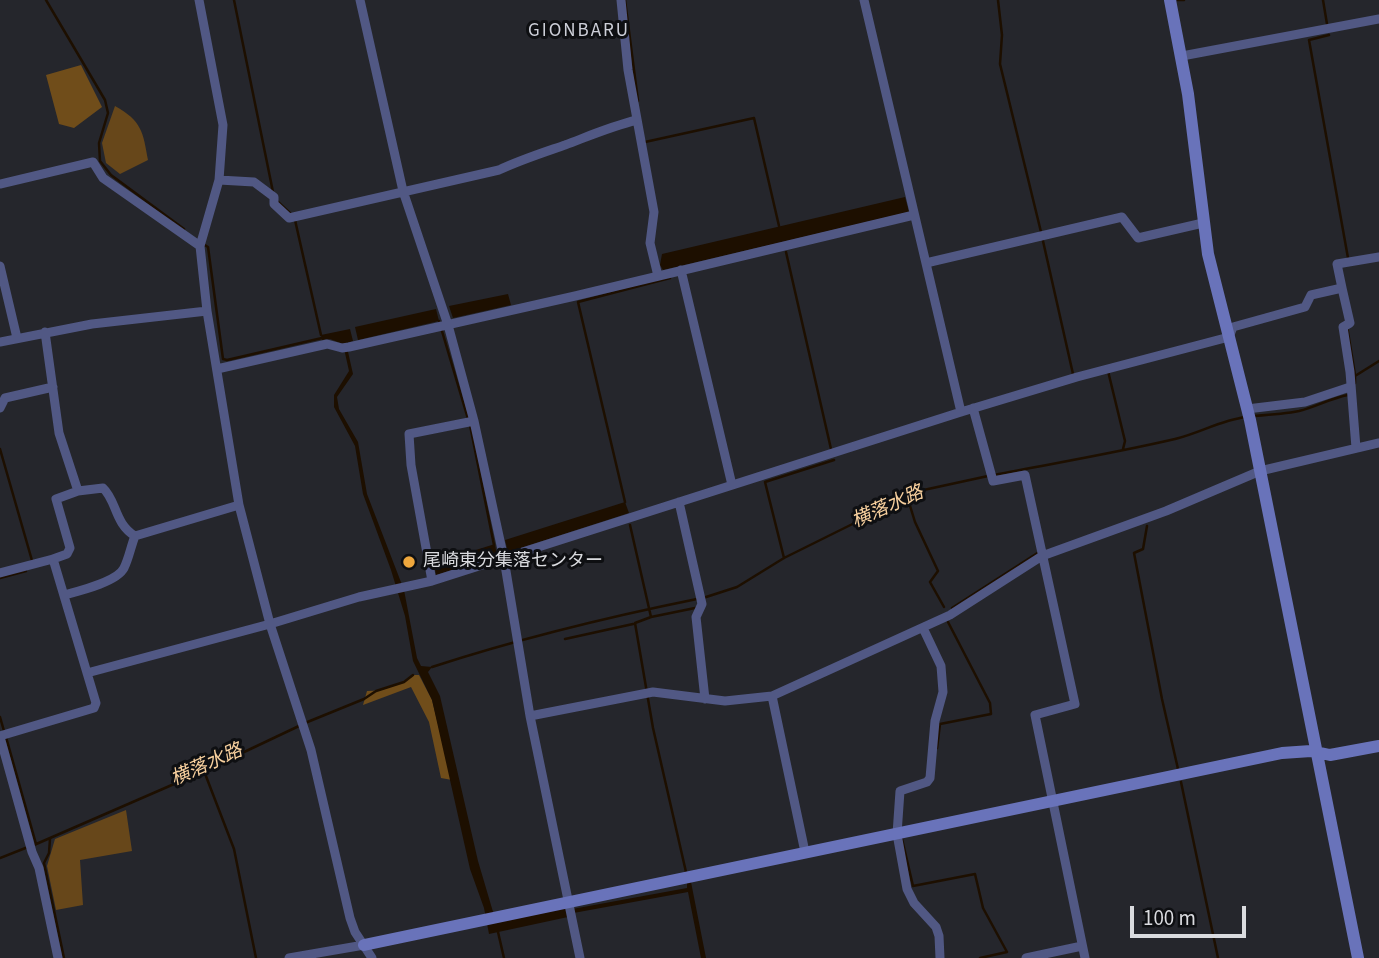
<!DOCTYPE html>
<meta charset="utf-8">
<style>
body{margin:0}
#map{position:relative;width:1379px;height:958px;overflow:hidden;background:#25262c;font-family:"Source Sans 3",sans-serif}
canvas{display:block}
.scale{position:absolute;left:1130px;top:906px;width:116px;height:32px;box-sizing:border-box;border:4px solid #dadbdf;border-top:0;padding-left:9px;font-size:21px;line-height:24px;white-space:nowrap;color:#dadbdf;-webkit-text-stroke:5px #0e0f12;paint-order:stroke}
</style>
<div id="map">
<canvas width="1379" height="958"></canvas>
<div class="scale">100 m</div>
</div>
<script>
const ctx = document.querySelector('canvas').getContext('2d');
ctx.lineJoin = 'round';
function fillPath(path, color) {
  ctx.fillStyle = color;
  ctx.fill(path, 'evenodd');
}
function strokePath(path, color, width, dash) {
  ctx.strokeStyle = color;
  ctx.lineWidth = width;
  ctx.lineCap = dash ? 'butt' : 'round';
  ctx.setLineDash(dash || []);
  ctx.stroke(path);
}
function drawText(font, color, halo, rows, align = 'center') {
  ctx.font = font + ' "Source Sans 3","Noto Sans JP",sans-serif';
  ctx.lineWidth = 6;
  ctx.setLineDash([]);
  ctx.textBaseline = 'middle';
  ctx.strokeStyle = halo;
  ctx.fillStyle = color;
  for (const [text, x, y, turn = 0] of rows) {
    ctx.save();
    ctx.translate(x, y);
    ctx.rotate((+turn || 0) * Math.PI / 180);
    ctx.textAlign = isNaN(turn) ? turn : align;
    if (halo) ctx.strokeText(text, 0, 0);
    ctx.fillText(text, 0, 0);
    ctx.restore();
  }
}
fillPath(new Path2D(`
 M115 106C142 121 143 132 148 160L120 174 106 163 102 143Z
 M126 810 132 851 80 860 83 905 56 910 47 866 55 839Z`), '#67471a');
fillPath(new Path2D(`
 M81 65 102 107 74 128 59 124 46 75Z
 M413 675H419L432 700 452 780 441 778 429 722 411 687 363 705 367 691C384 691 401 684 413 675Z`), '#704d1a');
fillPath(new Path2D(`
 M905 197 909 212 663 270 660 265 662 254Z
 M508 294 511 305 453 318 449 306Z
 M436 309 439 321 358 340 355 327Z
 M350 329 353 341 346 343 353 374 337 397 339 409 358 442 367 494 404 590 417 658 421 666 432 667 428 672 440 696 478 861 496 922 566 908 567 910 687 888V883L691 882 706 958H701L688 892 568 914V917L489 934 484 908 470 869 432 700 413 661 405 616 391 570 363 494 355 446 334 407V395L349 371 343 344 330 339 322 340 321 335Z
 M625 502 629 513 508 552 505 540Z
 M495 544 497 556 436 575 434 563Z`), '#1d0f00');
strokePath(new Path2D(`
 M46 0 105 100 108 113 99 143 100 161 111 175 184 229
 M234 0 273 192
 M625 0 638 101
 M998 0 1002 35 1000 64 1041 232
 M1178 0H1184
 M1323 0 1327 24
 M1329 35 1309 40 1348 258
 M645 142 754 118 779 226
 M277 201 291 214
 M295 220 321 335
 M1043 241 1073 374
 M203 244 208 247 223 359 227 360 322 338
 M786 252 831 449
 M439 321 468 419
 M1347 326 1355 375
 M1108 371 1125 441 1123 449
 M1355 383V376L1379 361
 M1253 416C1268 415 1284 414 1299 411 1316 407 1331 398 1348 395
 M470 425 494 545
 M0 449 33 564
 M994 475C1055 463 1115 453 1175 439 1200 433 1221 420 1246 417
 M907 496 915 522 938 571 930 582 944 607
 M625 502 578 302 670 278
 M630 525 651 617 635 623 653 728 686 872
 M1147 526 1143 549 1134 553 1162 699 1178 769
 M784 558 765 482 834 460
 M0 578 26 571
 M703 598 737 587 784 558 919 491 988 476
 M952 608 1039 552
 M651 617 695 608
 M565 639 633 624
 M432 667C518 639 608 617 697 599
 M0 717 4 731
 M305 723 364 699 376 691 404 682 413 675
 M6 737 36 844
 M937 748 940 724 991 714 990 703 948 622
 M204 771 234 849 256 958
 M1181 782 1218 958
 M50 839 49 853 44 863 64 958
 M902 839 913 886 975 874 983 908 1007 952 980 958
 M34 845 204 771 299 726
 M0 858 28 847
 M498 932 504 958`), '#1d0f00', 2.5);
strokePath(new Path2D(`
 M199 0 223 125 219 180 200 246 207 311 239 505 270 624 311 750 350 918 355 932 372 958
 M360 0 403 191 448 325 474 421 504 559 530 716 580 958
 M621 0 628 70 654 212 650 243 658 276
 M864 0 961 412
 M1182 56 1379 19
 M219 180 254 182 274 197V204L289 218 499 170C520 160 542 153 565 145 589 136 612 126 637 120
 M0 184 93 162 103 178 200 246
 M926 263 1122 217 1138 238 1203 223
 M0 266 17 338
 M681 270 732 485
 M1342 288 1350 323 1343 327 1350 372 1356 448
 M45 332 59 433 78 491
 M0 342 92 324 207 311
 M217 369 327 344 342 348 349 347 575 296 914 215
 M0 408 5 398 53 387
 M973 408 993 481 1025 475 1075 704 1035 715 1085 958
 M1247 409 1305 402 1350 387
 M679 502 702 604 696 617 705 699
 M0 573 53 559
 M432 581 411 465 409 434 474 421
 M64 595C79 591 117 582 124 568 129 558 131 546 135 536
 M923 628 941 666 943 692 935 721 930 778 927 782 900 791 897 834 907 889 914 903 936 927 939 936 940 958
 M87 673 270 624 359 597 432 581 961 412 1077 377 1229 337 1233 327 1305 307 1311 295 1342 288 1337 264 1379 257
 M772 696 805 852
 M530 716 653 692 725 701 772 696 950 615 1042 556 1166 511 1260 471 1379 443
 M0 736 94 708 96 703 53 559 67 554 70 548 56 499 78 491 103 488C117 501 114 523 135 536L239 505
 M0 737 32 852 39 868 58 958
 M289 958 364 945
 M1026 958 1082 946`), '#515884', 9);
strokePath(new Path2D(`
 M1170 0 1188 94 1208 254 1250 420 1358 958
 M364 945 1282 753 1311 751 1330 755 1379 746`), '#6973ba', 12);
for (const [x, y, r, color] of [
 [409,562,7,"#efa73d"]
]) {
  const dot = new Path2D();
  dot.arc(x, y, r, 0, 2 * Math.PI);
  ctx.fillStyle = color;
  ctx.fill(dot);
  strokePath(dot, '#0e0f12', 2.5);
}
drawText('18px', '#dadbdf', '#0e0f12', [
 ["尾崎東分集落センター",423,562]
], 'left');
ctx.letterSpacing = '2px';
drawText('19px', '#cdcfd8', '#0e0f12', [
 ["GIONBARU",579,32]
]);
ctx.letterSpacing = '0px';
drawText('italic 19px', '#f8d09e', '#0e0f12', [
 ["横落水路",888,508,-24],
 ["横落水路",207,766,-24]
]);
</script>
